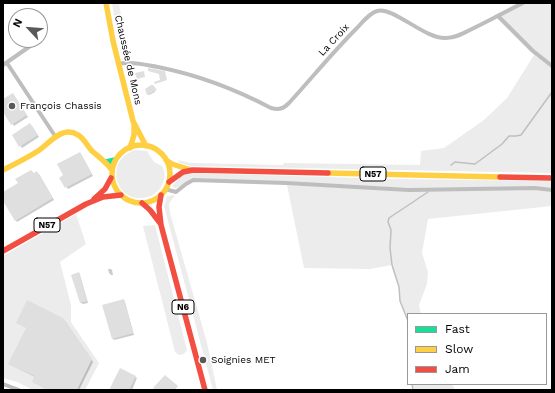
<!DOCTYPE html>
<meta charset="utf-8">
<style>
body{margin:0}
#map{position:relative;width:555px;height:393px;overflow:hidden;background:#fff;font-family:"Work Sans",sans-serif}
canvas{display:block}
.frame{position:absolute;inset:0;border:4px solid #000;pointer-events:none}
.legend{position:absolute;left:407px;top:313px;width:140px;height:72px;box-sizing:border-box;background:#fff;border:1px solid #999;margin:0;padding:5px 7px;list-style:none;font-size:12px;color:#000}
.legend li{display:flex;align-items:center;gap:8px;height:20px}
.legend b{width:20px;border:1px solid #999}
.north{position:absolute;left:8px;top:8px;width:40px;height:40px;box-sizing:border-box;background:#fff;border:1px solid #999;border-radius:50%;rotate:296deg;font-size:11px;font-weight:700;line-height:16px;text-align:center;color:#000}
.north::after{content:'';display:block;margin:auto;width:14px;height:18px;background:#595959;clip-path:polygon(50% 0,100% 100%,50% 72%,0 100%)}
</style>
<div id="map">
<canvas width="555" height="393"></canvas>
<div class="frame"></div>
<ul class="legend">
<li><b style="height:5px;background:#16e098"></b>Fast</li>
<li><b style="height:5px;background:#ffcf43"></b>Slow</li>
<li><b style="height:5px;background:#f24e42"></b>Jam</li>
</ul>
<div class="north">N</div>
</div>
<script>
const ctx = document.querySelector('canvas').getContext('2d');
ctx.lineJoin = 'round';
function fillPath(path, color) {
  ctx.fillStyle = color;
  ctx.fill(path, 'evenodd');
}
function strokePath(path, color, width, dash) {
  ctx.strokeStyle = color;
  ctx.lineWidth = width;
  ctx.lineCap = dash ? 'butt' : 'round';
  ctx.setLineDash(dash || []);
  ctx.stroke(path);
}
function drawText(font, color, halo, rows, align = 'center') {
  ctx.font = font + ' "Work Sans",sans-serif';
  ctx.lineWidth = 3;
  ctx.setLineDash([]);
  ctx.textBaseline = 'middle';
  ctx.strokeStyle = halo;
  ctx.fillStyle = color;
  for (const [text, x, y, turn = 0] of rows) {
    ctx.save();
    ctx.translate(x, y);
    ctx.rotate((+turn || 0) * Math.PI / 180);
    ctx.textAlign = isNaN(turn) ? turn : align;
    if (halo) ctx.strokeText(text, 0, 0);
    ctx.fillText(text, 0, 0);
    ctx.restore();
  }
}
fillPath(new Path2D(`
 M112 3H119L128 59H126L120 34 116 27Z
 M518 3H552V173L191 166 180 163 178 160 190 163 283 165 284 163 420 165 421 151 444 148 484 120 507 98 534 55 494 15Z
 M136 150 147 151 154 162 162 166C166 173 165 180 161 187 157 193 151 197 143 198 113 201 105 158 136 150Z
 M190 173 393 179 552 181V188L534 187 409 188 192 178C186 181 181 188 174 188L172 186 179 179V178L184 174Z
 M287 185 409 191 533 189 552 191V206L428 219 422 253 428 272 427 284 419 305 421 314H408V321L400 301 399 287 392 265 370 269 304 268Z
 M175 195 169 204 170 213 207 343 217 390H213L164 206 167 196Z
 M76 214 86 244 60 262 71 305V322L99 363 85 390H33L17 382 3 378V256Z
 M155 225 187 350 184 354 179 355 175 352 143 226Z
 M412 384H452L455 390H413Z`), '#ececec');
fillPath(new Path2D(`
 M154 87 155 92 149 95 148 94Z
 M14 96 28 117 14 126 3 110V101Z
 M32 126 39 137 22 148 13 135Z
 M81 154 93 176 68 189 61 178Z
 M39 174 54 200 17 222 3 199V193L34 175Z
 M108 269H111L112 270 113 275H111L109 273Z
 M79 273 80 275 88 303 83 304 81 303 72 275Z
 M124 300 125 302 134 335 114 340 113 339Z
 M65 321 93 362 79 390H48L33 382 35 377 11 365 27 328 17 323Z
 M135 377 137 378 132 390H110Z`), '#0003');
strokePath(new Path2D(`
 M451 165 455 162 475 164 502 144 509 136H516L521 135 552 92
 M408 321 400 301 399 287 392 265 390 248 391 230 388 222 389 218 428 192
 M412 384 413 390`), '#bfbfbf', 1.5);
fillPath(new Path2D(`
 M148 68 165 71 167 80 155 84 154 82 160 80 159 74 148 71Z
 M144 71 145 77 137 79 135 73Z
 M151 85H153L157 90 147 95 145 89Z
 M13 93 27 115 11 125 3 112V99Z
 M30 123 38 135 19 147 12 135Z
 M80 152 92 174 65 188 59 178 63 175 57 164Z
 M31 170 34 173 37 171 53 198 15 221 3 201V192L18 183 15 179Z
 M79 272 87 301 80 303 71 275Z
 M124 299 133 333 112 339 102 305Z
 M27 300 63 318 92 359 77 390H48L32 382 34 376 8 364 26 328 16 323Z
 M120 368 136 376 129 390H109Z
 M165 375 178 386 175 390H155L153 388Z`), '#dfdfdf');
strokePath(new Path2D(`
 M498 16 533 51 552 66
 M7 63 55 136
 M118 64C131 61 145 65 158 67 198 75 235 89 271 108 279 110 283 109 289 103 311 79 332 53 356 29 362 23 368 14 377 11 393 6 424 39 446 38 458 38 469 30 480 25 494 18 509 10 523 3
 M3 65 39 40
 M165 189 176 192 186 184 193 180 286 183 409 190 535 188 552 190
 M3 384 19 390`), '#bebebe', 4);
strokePath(new Path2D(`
 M106 162 115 160`), '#16e098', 5.5);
strokePath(new Path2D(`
 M106 3 113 41 133 121 146 146
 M112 174a29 29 0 1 1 58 0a29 29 0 1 1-58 0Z
 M130 148 134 135V124
 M166 160 172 164 191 170
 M3 170C15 164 27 158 38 151 50 143 62 125 78 135 84 138 87 146 92 151 99 157 106 162 112 170
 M328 173 500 177`), '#ffcf43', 5.5);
strokePath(new Path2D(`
 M500 177 552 178
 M169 182 183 172 193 170 328 173
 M161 195 159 207 161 225 205 390
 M94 199 105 189 111 178
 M142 203 150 210 160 223
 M3 251 86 204 103 197 121 195`), '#f24e42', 5.5);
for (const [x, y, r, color] of [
 [12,106,4,"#595959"],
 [203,360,4,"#595959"]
]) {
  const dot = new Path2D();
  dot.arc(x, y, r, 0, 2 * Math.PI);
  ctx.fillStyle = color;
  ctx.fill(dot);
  strokePath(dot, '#fff', 1.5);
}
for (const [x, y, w] of [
 [373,174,26],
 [47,225,26],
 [183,307,22]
]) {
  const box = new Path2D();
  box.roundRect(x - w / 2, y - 7, w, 14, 3);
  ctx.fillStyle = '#fff';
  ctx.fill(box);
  strokePath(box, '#000', 1);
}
drawText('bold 9px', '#000', null, [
 ["N57",373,174],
 ["N57",47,225],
 ["N6",183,307]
]);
drawText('10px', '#000', '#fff', [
 ["La Croix",334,40,-47],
 ["Chaussée de Mons",128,60,77]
]);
drawText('10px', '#000', '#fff', [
 ["François Chassis",20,106],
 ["Soignies MET",211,360]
], 'left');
</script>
